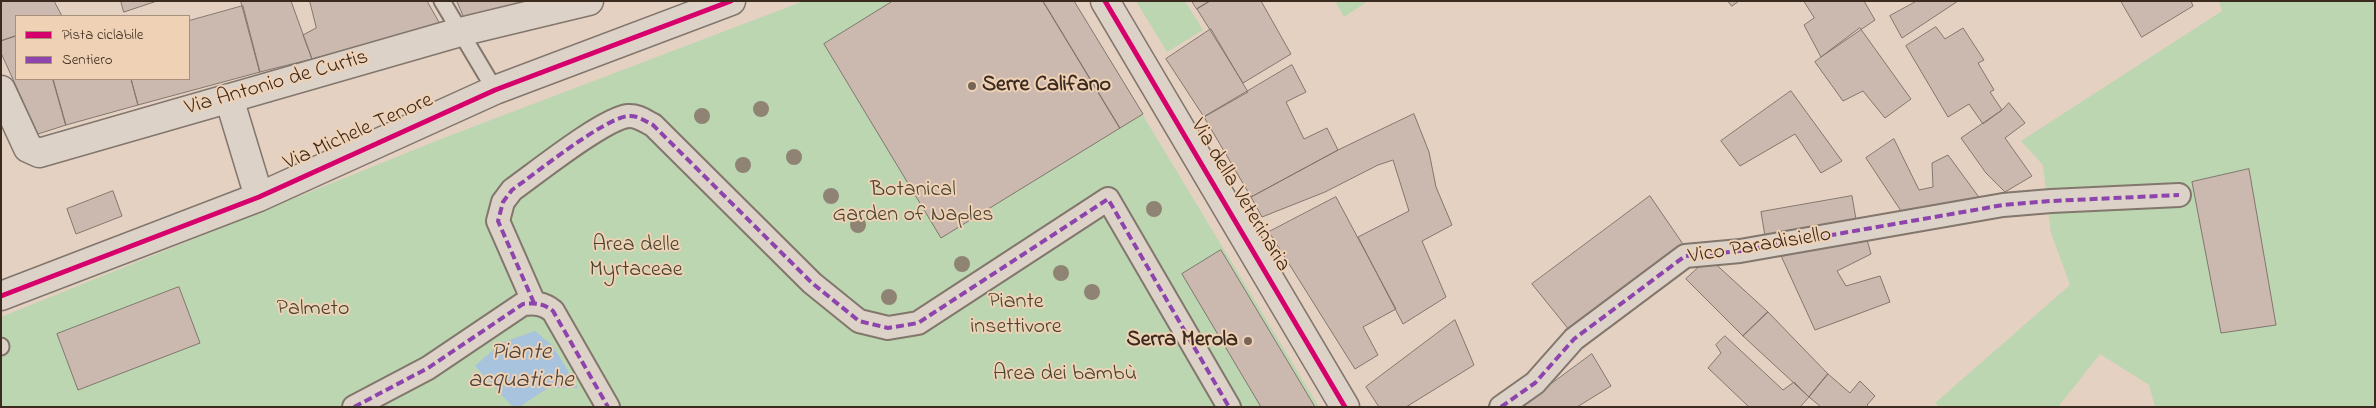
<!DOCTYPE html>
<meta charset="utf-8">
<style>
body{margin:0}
#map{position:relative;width:2376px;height:408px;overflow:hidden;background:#e4d1c2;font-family:"Indie Flower",sans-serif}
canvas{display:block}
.frame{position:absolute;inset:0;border:2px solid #3b2a1e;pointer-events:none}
.legend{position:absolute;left:15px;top:15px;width:175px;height:65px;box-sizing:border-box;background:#efd2b5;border:1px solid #a78f79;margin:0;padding:6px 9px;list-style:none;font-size:15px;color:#3b2a1e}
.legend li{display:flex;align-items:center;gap:10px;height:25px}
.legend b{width:25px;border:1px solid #a78f79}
</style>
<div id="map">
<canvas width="2376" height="408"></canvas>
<div class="frame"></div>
<ul class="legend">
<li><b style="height:6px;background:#d6006c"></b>Pista ciclabile</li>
<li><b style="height:6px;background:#8e44ad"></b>Sentiero</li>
</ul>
</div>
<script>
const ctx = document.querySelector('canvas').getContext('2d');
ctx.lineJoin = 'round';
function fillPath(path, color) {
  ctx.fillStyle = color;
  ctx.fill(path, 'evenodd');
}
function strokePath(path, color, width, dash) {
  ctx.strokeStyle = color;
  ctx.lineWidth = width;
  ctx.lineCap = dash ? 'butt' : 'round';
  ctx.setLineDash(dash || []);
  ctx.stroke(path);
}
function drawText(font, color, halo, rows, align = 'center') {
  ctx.font = font + ' "Indie Flower",sans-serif';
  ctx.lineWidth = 4;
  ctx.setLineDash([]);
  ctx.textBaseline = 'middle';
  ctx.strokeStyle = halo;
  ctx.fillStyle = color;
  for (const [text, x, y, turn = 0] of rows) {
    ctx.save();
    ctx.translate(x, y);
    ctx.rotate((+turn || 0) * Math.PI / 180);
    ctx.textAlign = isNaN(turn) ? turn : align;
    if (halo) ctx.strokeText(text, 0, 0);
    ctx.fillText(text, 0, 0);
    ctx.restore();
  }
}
fillPath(new Path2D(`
 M804 1H1074L1319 407H1V317L441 139Z
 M1136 1H1185L1203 30 1167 52Z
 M1335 1H1368L1344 17Z
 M2219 1H2375V407H2155L2149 385 2100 354 2058 407H1939L1935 403 2070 285 2051 233 2043 165 2021 141 2222 11Z`), '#bbd6b1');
fillPath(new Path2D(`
 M535 331 553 346 578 388H548L519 407H513L475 366 501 343Z`), '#a8c3dd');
const building = new Path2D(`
 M1 1H54L62 16H16V36L1 41Z
 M121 1H157L124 12Z
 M241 1H291L312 59 260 72Z
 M310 1H427L440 24 312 59 303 35 316 28Z
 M457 1H536L465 19Z
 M893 1H1043L1120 128 941 238 824 44Z
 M1043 1H1074L1143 114 1120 128Z
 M1192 1H1210L1197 9Z
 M1210 1H1261L1291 54 1243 83 1197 9Z
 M1728 1H1739L1732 6Z
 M1804 1H1864L1875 20 1821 57 1804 25 1814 18Z
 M1917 1H1958L1902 38 1890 16Z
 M2121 1H2191L2193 6 2142 37Z
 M243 6 260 72 138 105 131 79H189V21Z
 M1936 27 1945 39 1963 28 1984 60 1978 63 1994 90 1990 92 2002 110 1983 124 1969 104 1948 117 1906 46Z
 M1860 28 1911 99 1885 118 1863 91 1843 101 1815 62Z
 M1211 29 1248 92 1204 117 1166 59Z
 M16 36V79H53L66 125 38 134 1 53V41Z
 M1292 65 1306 92 1286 102 1304 139 1327 128 1338 150 1251 197 1204 117Z
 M53 79H131L138 105 66 125Z
 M1791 91 1842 161 1821 173 1795 134 1740 166 1721 141Z
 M2009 103 2025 123 2005 138 2032 176 2005 192 1986 173 1961 138 2002 110Z
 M1414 114 1429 152 1436 187 1452 225 1422 241 1446 297 1403 324 1358 237 1409 211 1393 160 1378 165 1325 192 1262 217 1251 197 1338 150Z
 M1894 139 1919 190 1933 187 1932 163 1948 155 1981 200 1905 217 1866 158Z
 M2249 169 2276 325 2221 333 2192 182Z
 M113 191 122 216 76 234 67 209Z
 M1650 196 1685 247 1570 331 1532 284Z
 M1852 196 1857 225 1766 242 1761 212Z
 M1336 197 1396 309 1363 327 1378 355 1355 369 1269 232Z
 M1866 236 1871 254 1837 271 1846 286 1880 276 1890 302 1815 330 1777 247Z
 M1221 250 1315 407H1261L1182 274Z
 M1709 258 1768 312 1743 336 1686 279Z
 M179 287 200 343 78 390 57 334Z
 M1768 312 1828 374 1809 397 1743 336Z
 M1455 320 1474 365 1406 407H1379L1366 387Z
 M1725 336 1783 390 1794 382 1809 397 1800 407H1749L1708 368 1721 353 1716 345Z
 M1592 354 1611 386 1577 407H1520Z
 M1828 374 1850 393 1860 381 1875 396 1867 405 1869 407H1821L1809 397Z`);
fillPath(building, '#cbb9af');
strokePath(building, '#82766d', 1);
const service = new Path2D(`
 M442 1 495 90
 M1 346V347`);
const pedestrian = new Path2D(`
 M534 303 498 221 503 202 512 190C536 173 603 119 628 116 637 115 645 121 653 125L812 283 859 321 888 328 918 323 1108 199 1229 407
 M354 407 428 368 523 304C536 303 543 303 553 311L608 407
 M1501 407 1535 383 1574 339 1685 256 1740 251 2003 205 2051 201 2179 195`);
const minor = new Path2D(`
 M1105 1 1345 407
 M1 90 28 148 39 153 460 32 589 1
 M229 98 259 197
 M1 296 259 197 495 90 731 1`);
strokePath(service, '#82766d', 19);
strokePath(pedestrian, '#82766d', 26);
strokePath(minor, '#82766d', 31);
strokePath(service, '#ddd2c7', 15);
strokePath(pedestrian, '#ddd2c7', 22);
strokePath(minor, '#ddd2c7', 28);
strokePath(new Path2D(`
 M534 303 498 221 503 202 512 190C536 173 603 119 628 116 637 115 645 121 653 125L812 283 859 321 888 328 918 323 1108 199 1229 407
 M354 407 428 368 523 304C536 303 543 303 553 311L608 407
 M1501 407 1535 383 1574 339 1685 256 1740 251 2003 205 2051 201 2179 195`), '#8e44ad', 4, [8, 4]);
strokePath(new Path2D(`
 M1105 1 1345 407
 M1 296 259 197 495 90 731 1`), '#d6006c', 5);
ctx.fillStyle = '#8f8373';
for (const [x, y] of [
 [761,109],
 [702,116],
 [794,157],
 [743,165],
 [831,196],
 [1154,209],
 [858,225],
 [962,264],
 [1061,273],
 [1092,292],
 [889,297]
]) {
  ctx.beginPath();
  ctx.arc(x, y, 8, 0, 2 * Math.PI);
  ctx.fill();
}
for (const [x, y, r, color] of [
 [972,86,5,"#766457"],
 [1248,341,5,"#766457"]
]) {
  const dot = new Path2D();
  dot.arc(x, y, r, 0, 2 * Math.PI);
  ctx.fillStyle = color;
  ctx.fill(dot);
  strokePath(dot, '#efd2b5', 2);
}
drawText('22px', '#3b2a1e', '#efd2b5', [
 ["Via Antonio de Curtis",277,84,-16],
 ["Via Michele Tenore",359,133,-24],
 ["Via della Veterinaria",1239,196,59],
 ["Vico Paradisiello",1760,247,-9]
]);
drawText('bold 22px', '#3b2a1e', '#efd2b5', [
 ["Serre Califano",982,86],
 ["Serra Merola",1238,341,"right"]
], 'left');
drawText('22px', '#494432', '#efd2b5', [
 ["Botanical",913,191],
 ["Garden of Naples",913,216],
 ["Area delle",636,246],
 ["Myrtaceae",636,271],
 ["Piante",1016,303],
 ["insettivore",1016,328],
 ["Palmeto",313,310],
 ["Area dei bambù",1065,375]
]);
drawText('italic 24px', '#48403c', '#efd2b5', [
 ["Piante",521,354],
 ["acquatiche",521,382]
]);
</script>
